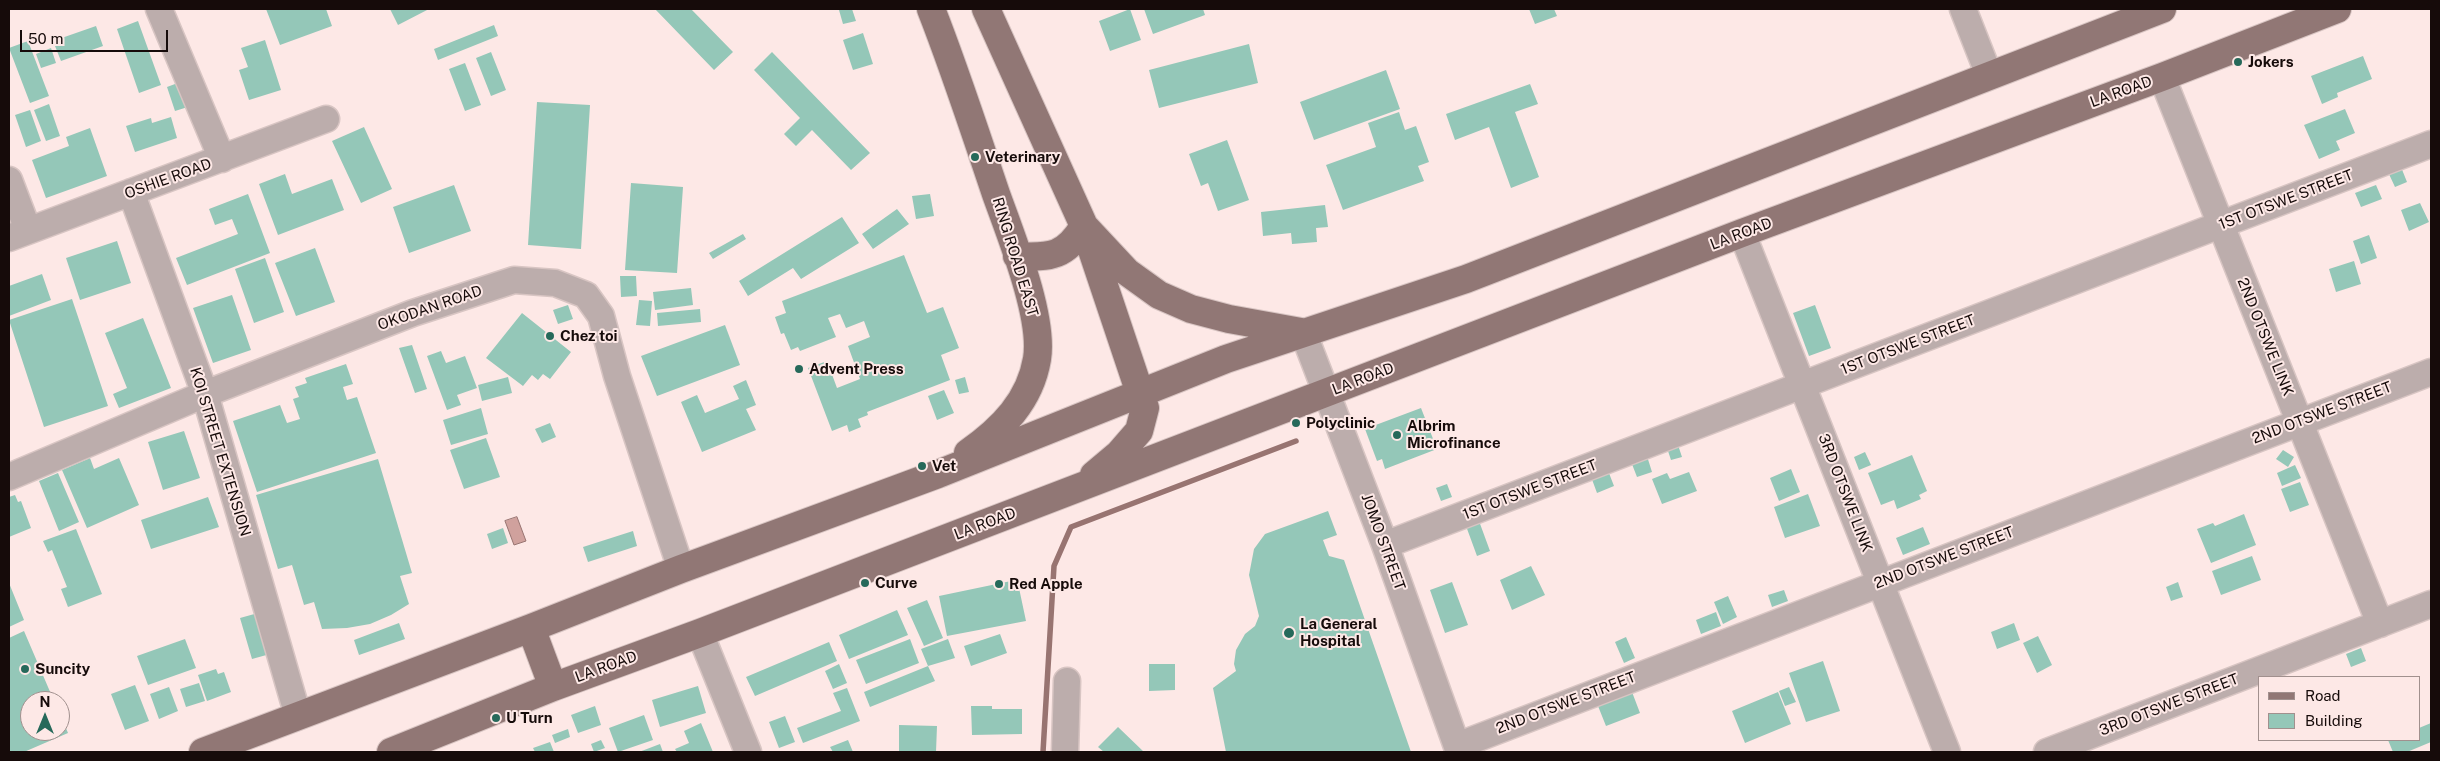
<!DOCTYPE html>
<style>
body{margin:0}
#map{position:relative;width:2440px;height:761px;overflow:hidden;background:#fde8e6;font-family:"Public Sans",sans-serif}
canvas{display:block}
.frame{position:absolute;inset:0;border:10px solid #160b0a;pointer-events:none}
.legend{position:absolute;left:2258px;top:676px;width:162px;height:65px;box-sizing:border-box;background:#fde8e6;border:1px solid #a1908e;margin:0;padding:6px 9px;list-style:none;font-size:15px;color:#160b0a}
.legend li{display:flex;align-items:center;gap:10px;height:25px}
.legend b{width:25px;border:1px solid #a1908e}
.north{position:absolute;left:20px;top:691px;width:50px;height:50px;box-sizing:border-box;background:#fde8e6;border:1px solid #a1908e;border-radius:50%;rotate:0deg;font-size:14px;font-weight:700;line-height:20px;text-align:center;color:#160b0a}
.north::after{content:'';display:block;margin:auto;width:18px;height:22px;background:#26695a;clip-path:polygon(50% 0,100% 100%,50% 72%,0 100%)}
.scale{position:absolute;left:20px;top:30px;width:148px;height:22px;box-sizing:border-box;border:2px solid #160b0a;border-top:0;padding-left:6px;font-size:15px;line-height:18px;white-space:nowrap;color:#160b0a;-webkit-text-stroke:4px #fde8e6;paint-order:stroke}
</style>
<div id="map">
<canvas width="2440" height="761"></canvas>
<div class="frame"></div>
<ul class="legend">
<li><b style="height:6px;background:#917775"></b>Road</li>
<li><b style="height:14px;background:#94c7b8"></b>Building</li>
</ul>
<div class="north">N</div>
<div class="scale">50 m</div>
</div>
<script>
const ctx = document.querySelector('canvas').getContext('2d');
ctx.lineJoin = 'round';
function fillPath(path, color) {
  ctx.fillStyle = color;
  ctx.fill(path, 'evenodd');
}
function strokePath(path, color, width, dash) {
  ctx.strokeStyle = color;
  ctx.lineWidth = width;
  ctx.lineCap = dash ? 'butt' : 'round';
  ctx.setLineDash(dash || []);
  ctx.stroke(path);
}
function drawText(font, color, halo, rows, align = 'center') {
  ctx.font = font + ' "Public Sans",sans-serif';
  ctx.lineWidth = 4;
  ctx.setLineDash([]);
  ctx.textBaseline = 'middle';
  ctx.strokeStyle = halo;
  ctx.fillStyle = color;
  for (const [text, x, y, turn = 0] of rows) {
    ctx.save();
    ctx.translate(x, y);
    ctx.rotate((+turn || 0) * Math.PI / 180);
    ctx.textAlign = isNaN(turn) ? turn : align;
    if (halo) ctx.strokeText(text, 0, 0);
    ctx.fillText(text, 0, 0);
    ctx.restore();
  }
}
const water = new Path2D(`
 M517 517 526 541 514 545 505 521Z`);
fillPath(water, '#d0a19d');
strokePath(water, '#987471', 1);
strokePath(new Path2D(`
 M1043 752 1054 566 1071 527 1296 441`), '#987471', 5.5);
fillPath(new Path2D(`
 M266 9H326L332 26 280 45Z
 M390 9H429L398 25Z
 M655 9H691L733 52 714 70Z
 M852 9 856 21 843 24 839 10Z
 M1130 9 1141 40 1110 51 1099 21Z
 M1144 9H1203L1205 15 1153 34Z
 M1529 9H1554L1557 16 1535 24Z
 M138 21 161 85 139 93 117 29Z
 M494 25 498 36 438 60 434 49Z
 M96 26 103 46 61 61 53 41Z
 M863 33 873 64 853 70 843 40Z
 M265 40 281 90 249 100 239 70 248 67 241 48Z
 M28 41 49 96 30 103 9 48Z
 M1249 44 1258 83 1159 108 1149 70Z
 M51 48 56 63 41 68 36 54Z
 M491 52 506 90 491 96 476 58Z
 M772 52 870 153 851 170 812 130 796 146 784 134 800 118 754 70Z
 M2363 56 2372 79 2337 93 2338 97 2322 104 2311 76Z
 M465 63 481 105 465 111 449 69Z
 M1386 70 1400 109 1314 140 1300 102Z
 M183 81 191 106 175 111 167 87Z
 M1530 84 1538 104 1515 112 1539 177 1511 188 1489 127 1455 140 1446 114Z
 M537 102 590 105 581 249 528 245Z
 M49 104 60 136 46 141 34 110Z
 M2345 109 2355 133 2336 141 2340 150 2319 159 2304 125Z
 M30 110 41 141 26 147 15 115Z
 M1399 112 1405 130 1416 126 1429 162 1418 166 1424 181 1343 210 1326 165 1376 147 1368 123Z
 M171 117 177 138 135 152 126 126 151 118 152 123Z
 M364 127 392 189 361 203 332 141Z
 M90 128 107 176 46 198 32 160 69 146 66 137Z
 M1227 140 1249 200 1218 211 1208 183 1201 186 1189 154Z
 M2401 167 2407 182 2395 187 2388 172Z
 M285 174 292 194 332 179 344 210 278 235 259 184Z
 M631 183 683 187 677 273 625 270Z
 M454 185 471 231 409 253 393 207Z
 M2376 185 2382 199 2361 207 2355 193Z
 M248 194 270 253 187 285 176 258 238 234 232 219 215 225 209 209Z
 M930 194 934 216 916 219 912 196Z
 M2420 203 2429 222 2409 231 2401 210Z
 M1325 205 1328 227 1316 228 1317 242 1292 244 1291 233 1263 236 1261 212Z
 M897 209 909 224 873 249 862 234Z
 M842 217 859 243 801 279 793 268 748 296 739 281Z
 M743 234 746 239 713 259 709 253Z
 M2369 235 2377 258 2361 264 2353 241Z
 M117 241 131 283 80 300 66 258Z
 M315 248 335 302 296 316 275 263Z
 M904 255 927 313 943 307 959 348 941 355 950 380 867 412 868 415 858 419 861 427 849 432 847 425 832 431 808 368 827 361 837 388 860 379 848 346 870 337 864 321 846 328 840 314 828 318 836 337 800 351 798 347 791 350 784 333 781 334 775 317 786 313 782 301Z
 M265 258 284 312 254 323 235 269Z
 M2354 261 2361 284 2336 292 2329 269Z
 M42 274 51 300 9 316V286Z
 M620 276H636L637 296 621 297Z
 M691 288 693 305 655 310 653 292Z
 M232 295 251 350 213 363 193 308Z
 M72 299 108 406 44 427 9 320Z
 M639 300 652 301 650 326 636 325Z
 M568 305 573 319 558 324 553 310Z
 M1815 305 1831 348 1809 356 1793 313Z
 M700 309 701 322 658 326 657 313Z
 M522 313 571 352 550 379 543 374 538 380 532 375 523 386 486 358Z
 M143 318 171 388 119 408 113 394 127 388 105 333Z
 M725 325 740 365 657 396 641 356Z
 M412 345 427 389 415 393 399 348Z
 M441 351 446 363 465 356 477 388 457 395 461 405 447 410 427 356Z
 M346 364 353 384 343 387 347 400 357 397 376 453 257 492 233 421 280 405 287 423 300 419 293 399 299 397 295 387 307 383 305 378Z
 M508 377 512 393 482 401 478 385Z
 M965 377 969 392 959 394 955 380Z
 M746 380 756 405 746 409 756 430 702 452 681 402 697 395 705 413 739 399 733 386Z
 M944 390 954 413 937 420 928 396Z
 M481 408 488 434 451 445 443 420Z
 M1421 408 1437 449 1385 469 1382 459 1377 461 1365 429Z
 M550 423 556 437 542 443 535 429Z
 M184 431 200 478 163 490 148 442Z
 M486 438 500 477 464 489 450 450Z
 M1678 445 1682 457 1671 460 1667 448Z
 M2283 450 2294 457 2288 467 2276 459Z
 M1865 452 1871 465 1859 470 1854 457Z
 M1646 453 1652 472 1637 477 1630 459Z
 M1912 455 1927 491 1919 495 1921 499 1897 509 1894 500 1881 505 1868 473Z
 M90 458 94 469 119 458 139 505 87 528 62 470Z
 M378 459 412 573 400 576 409 604 391 615 370 624 347 628 322 629 314 602 304 605 292 565 278 569 256 495Z
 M2295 465 2301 478 2282 486 2277 473Z
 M1607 468 1614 486 1597 493 1590 474Z
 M1791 469 1800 492 1779 501 1770 478Z
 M1689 472 1697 491 1662 504 1652 479 1667 473 1670 479Z
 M58 473 79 522 59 531 39 481Z
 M2300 482 2309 505 2290 512 2281 489Z
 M1447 484 1452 497 1441 501 1436 488Z
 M1808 494 1820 526 1785 538 1774 507Z
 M15 495 18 502 21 501 31 528 9 537V497Z
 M208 497 219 527 151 549 141 520Z
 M1328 511 1337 535 1323 540 1329 556 1344 560 1411 752H1226L1213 688 1236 671 1234 664 1236 650 1245 634 1255 626 1259 616 1249 575 1254 549 1265 534Z
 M2244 514 2256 545 2211 563 2197 529 2213 523 2215 526Z
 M1479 521 1490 551 1477 556 1466 526Z
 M1923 527 1930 544 1903 555 1896 538Z
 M503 528 508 543 492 549 487 534Z
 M76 529 102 594 68 607 61 589 67 587 52 550 48 552 43 541Z
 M633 531 637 546 588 562 583 547Z
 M2252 556 2261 580 2221 595 2212 571Z
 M1531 566 1545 595 1512 610 1500 580Z
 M1011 581 1013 590 1019 588 1026 621 947 636 939 596Z
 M1452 582 1468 625 1445 633 1430 590Z
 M2178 582 2183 597 2171 601 2166 587Z
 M9 583 24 620 9 627Z
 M1784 590 1788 601 1772 607 1768 595Z
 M1728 596 1737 617 1723 624 1714 602Z
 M927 600 943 638 924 646 907 608Z
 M897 610 908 635 849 659 839 635Z
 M1716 612 1721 626 1701 634 1696 620Z
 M258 613 270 654 252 659 240 618Z
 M399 623 405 639 359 655 354 640Z
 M2014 623 2020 640 1997 649 1991 632Z
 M24 631 54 701H30V731H60V714L68 733 24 752H9V638Z
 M1000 634 1007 653 971 666 964 646Z
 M2038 636 2052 665 2037 673 2023 643Z
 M1626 637 1635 658 1624 663 1615 642Z
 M185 639 196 668 148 685 137 656Z
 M910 639 919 663 866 684 856 660Z
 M948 639 955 658 928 666 921 649Z
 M829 642 837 661 755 696 746 677Z
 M2361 648 2366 661 2351 667 2346 654Z
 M1823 661 1840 711 1806 722 1789 673Z
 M839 664 847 683 833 689 825 671Z
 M1149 664H1175V690L1149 691Z
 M928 666 935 681 870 707 864 692Z
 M216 669 218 674 224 672 231 692 207 701 198 675Z
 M199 683 205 701 186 707 180 689Z
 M135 685 149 721 125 730 111 694Z
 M698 686 706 713 660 727 652 700Z
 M169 687 178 711 159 719 150 694Z
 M1789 687 1796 702 1785 706 1779 691Z
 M847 688 860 721 803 743 797 728 841 711 833 693Z
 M1632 692 1640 713 1606 726 1598 706Z
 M1778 692 1791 724 1745 743 1732 711Z
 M595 706 601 725 578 733 571 715Z
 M971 706H992V709H1022V734L972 735Z
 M644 715 653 740 618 752 609 728Z
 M785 716 795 742 779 748 769 722Z
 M701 723 713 752H677L675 749 689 743 684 731Z
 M2431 723V742L2407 752H2393L2388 740H2419V728Z
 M899 725 937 726 936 752H899Z
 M1118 727 1144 752H1104L1098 747Z
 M568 729 570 737 555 743 552 735Z
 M601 740 605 748 594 752 591 744Z
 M848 740 853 752H833L830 747Z
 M550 742 554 752H535L533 748Z
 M660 744 663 752H639Z`), '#94c7b8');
const minor = new Path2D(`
 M159 9 222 159
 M1963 9 1989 75
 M2162 77 2380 624
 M9 180 28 230
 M131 192 205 394 298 716
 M1742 233 1947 752
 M9 238 326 119
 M1303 332 1385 545 1459 752
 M9 477 205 394 413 313 514 280 555 283 586 295 601 316 617 376 681 569
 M1385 545 2431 144
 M700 633 748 752
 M1457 746 2431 372
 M1065 752 1067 681
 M2047 752 2431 604`);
const major = new Path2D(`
 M931 9C955 70 975 132 996 194 1011 236 1044 317 1037 359 1030 401 1002 429 968 453
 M986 9 1084 226 1127 272 1159 295 1191 309 1229 319 1301 332
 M1087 235 1145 408 1139 431 1119 454 1094 475
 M1017 256C1051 258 1066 256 1084 226
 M531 628 553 687
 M203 752 531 628 681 569 938 474 1226 359 1466 279 2162 9
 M391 752 553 687 700 633 1742 233 2162 77 2337 9`);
strokePath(minor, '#d8c5c3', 29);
strokePath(major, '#d8c5c3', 30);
strokePath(minor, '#bcadac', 26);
strokePath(major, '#917775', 28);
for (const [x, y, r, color] of [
 [2238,62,5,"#26695a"],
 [975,157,5,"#26695a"],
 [550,336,5,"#26695a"],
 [799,369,5,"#26695a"],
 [1296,423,5,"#26695a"],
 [1397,435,5,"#26695a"],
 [922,466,5,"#26695a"],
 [865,583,5,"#26695a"],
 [999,584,5,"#26695a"],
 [1289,633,6,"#26695a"],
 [25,669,5,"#26695a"],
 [496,718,5,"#26695a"]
]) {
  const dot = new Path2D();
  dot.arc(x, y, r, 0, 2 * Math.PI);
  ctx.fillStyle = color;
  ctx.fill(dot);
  strokePath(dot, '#fde8e6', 2);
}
drawText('bold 15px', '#160b0a', '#fde8e6', [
 ["Jokers",2248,62],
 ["Veterinary",985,157],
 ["Chez toi",560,336],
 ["Advent Press",809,369],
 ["Polyclinic",1306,423],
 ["Albrim",1407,426],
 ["Microfinance",1407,443],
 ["Vet",932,466],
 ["Curve",875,583],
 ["Red Apple",1009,584],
 ["La General",1300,624],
 ["Hospital",1300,641],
 ["Suncity",35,669],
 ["U Turn",506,718]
], 'left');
drawText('15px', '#160b0a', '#fde8e6', [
 ["LA ROAD",2121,92,-20],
 ["OSHIE ROAD",168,179,-20],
 ["1ST OTSWE STREET",2286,200,-21],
 ["LA ROAD",1741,234,-21],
 ["RING ROAD EAST",1015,257,73],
 ["OKODAN ROAD",430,308,-19],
 ["2ND OTSWE LINK",2265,337,68],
 ["1ST OTSWE STREET",1908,345,-21],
 ["LA ROAD",1363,379,-21],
 ["2ND OTSWE STREET",2322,413,-21],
 ["KOI STREET EXTENSION",220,452,73],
 ["1ST OTSWE STREET",1530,490,-21],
 ["3RD OTSWE LINK",1845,493,69],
 ["LA ROAD",985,524,-21],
 ["JOMO STREET",1383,542,70],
 ["2ND OTSWE STREET",1944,558,-21],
 ["LA ROAD",606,667,-20],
 ["2ND OTSWE STREET",1566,703,-21],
 ["3RD OTSWE STREET",2169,705,-21]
]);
</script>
